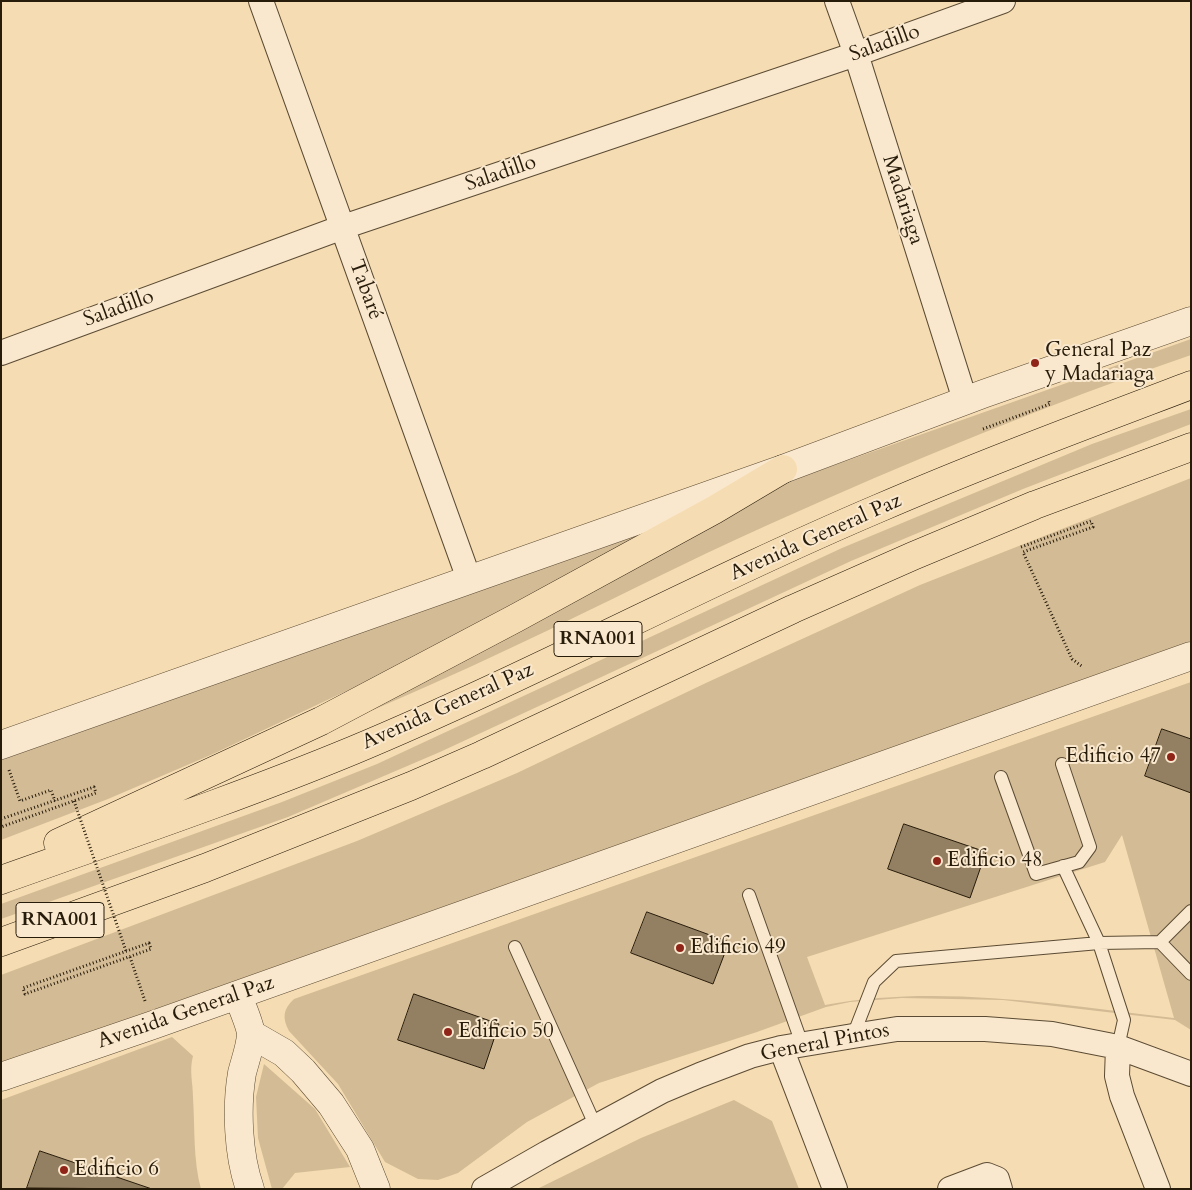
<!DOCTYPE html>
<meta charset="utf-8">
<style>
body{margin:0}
#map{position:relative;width:1192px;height:1190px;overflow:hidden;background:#f6dcb2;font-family:Cardo,serif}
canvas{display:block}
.frame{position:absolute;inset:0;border:2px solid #271b0a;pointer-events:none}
</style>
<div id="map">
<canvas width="1192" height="1190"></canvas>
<div class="frame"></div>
</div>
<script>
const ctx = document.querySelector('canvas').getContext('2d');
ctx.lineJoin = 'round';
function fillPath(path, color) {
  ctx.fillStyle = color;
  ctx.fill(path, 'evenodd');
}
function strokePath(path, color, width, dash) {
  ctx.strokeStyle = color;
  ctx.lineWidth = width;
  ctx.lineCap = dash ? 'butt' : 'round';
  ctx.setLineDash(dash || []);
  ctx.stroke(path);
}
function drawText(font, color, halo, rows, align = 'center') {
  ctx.font = font + ' Cardo,serif';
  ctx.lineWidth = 4;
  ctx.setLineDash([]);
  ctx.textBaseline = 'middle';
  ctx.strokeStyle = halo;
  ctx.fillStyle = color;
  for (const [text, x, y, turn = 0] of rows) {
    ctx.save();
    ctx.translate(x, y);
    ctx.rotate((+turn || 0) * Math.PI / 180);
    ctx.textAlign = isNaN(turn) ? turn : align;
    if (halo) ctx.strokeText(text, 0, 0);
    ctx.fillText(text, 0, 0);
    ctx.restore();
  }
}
fillPath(new Path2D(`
 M1191 339V355C1048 404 908 462 770 524 685 562 602 605 517 645 458 673 399 699 338 725L769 491 798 478Z
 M1191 409V424L1023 489 851 561 440 752 288 817 1 919V904L282 802 377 764 842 548 1092 444Z
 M1191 478V641L1 1064V975L357 841 517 773 708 682 920 585Z
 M634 535 636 543 527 596 378 676 213 754 108 799 1 840V760Z
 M1191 682V739L1162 729 1145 776 1191 793V1030L1175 1020 1003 1000 902 998 850 1002 826 1007 757 1032 599 1083 527 1122 458 1173 438 1180 418 1179 385 1162 338 1084 289 1031C282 1018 283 1009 294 999ZM904 825 970 897 889 869ZM1122 835 1174 1018C1059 1005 941 984 825 1005L807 957 1105 862ZM647 912 728 942 713 984 631 953ZM414 995 499 1023 483 1069 398 1040Z
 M172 1037 193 1056C189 1071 193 1082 193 1098 195 1128 193 1160 201 1189H152L40 1151 27 1188 29 1189H1V1100Z
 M264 1064 315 1109 350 1167 295 1173 282 1189H272L258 1138 256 1097Z
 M734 1100 772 1121 799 1189H537L641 1138Z`), '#d3bb95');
const building = new Path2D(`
 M1162 729 1191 739V793L1145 776Z
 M904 824 986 852 970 898 888 869Z
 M647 912 729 942 713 984 631 953Z
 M414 994 499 1024 484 1069 398 1040Z
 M40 1151 152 1189 27 1188Z`);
fillPath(building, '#937f61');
strokePath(building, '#271b0a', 1);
const service = new Path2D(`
 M1001 777 1036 874 1079 862 1090 847 1062 764
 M1063 866 1099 943 1160 942 1191 911
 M749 895 802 1044
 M1160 942 1191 974
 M515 947 596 1127
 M853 1036 874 982 896 961 1099 943 1124 1020 1118 1047`);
const minor = new Path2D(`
 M261 1 469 579
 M837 1 856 54 965 400
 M1 353 343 227 856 54 1003 1
 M1118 1047 1117 1076 1122 1096 1158 1189
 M781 1048 835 1189
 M484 1189 547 1153 662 1091 700 1075 750 1056 781 1048 853 1036 897 1029H985L1052 1034 1118 1047 1191 1074
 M950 1189 987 1175 997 1179 1000 1189`);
const tertiary = new Path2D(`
 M1 745 783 469 983 394 1191 321
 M238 995C241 1005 251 1026 251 1035 250 1048 245 1061 242 1073 236 1108 238 1155 250 1189
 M251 1034 284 1053 303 1071 331 1104 360 1149 376 1189
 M1 1077 153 1025 1191 656`);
const motorway = new Path2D(`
 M58 843 321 721 516 618 714 510 783 469
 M1 880C119 838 238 798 354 750 531 676 701 584 877 509 981 464 1086 425 1191 385
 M1 942 205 868 411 786 482 755 793 609 913 556 1035 505 1191 447`);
strokePath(service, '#5b4b34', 14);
strokePath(minor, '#5b4b34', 26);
strokePath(tertiary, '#5b4b34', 29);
strokePath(motorway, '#271b0a', 29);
strokePath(new Path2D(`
 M983 429 1050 404 1048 399
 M1021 547 1091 521 1093 527 1023 552 1072 659 1083 667
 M9 770 20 801 51 790 55 801
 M1 819 94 787 96 793 1 827
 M149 943 151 949 25 994 23 988Z
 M130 957 145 1001`), '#271b0a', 3, [1, 2.5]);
strokePath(service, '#f9e8cd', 12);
strokePath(minor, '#f9e8cd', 24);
strokePath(tertiary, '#f9e8cd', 28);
strokePath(motorway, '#f6dcb2', 28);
strokePath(new Path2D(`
 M74 801 126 951`), '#271b0a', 3, [1, 2.5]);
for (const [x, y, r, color] of [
 [1035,363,5,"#8f2418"],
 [1171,757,5,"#8f2418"],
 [937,861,5,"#8f2418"],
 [680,948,5,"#8f2418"],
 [448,1032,5,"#8f2418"],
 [64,1170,5,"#8f2418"]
]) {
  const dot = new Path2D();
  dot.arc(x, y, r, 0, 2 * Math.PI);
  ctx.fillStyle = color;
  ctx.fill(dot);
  strokePath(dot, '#f9e8cd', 2);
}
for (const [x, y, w] of [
 [598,639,88],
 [60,920,88]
]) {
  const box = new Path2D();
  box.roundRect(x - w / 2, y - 17.5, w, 35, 4);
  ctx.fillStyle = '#f9e8cd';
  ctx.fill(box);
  strokePath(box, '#271b0a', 1);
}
drawText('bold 20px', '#271b0a', null, [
 ["RNA001",598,639],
 ["RNA001",60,920]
]);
drawText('21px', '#271b0a', '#f9e8cd', [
 ["Saladillo",885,44,-20],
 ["Saladillo",501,174,-19],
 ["Madariaga",902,200,72],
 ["Tabaré",365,290,70],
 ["Saladillo",119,309,-20],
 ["Avenida General Paz",816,538,-24],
 ["Avenida General Paz",448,707,-24],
 ["Avenida General Paz",186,1013,-19],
 ["General Pintos",825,1043,-11]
]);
drawText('21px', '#271b0a', '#f9e8cd', [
 ["General Paz",1045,351],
 ["y Madariaga",1045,375],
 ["Edificio 47",1161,757,"right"],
 ["Edificio 48",947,861],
 ["Edificio 49",690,948],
 ["Edificio 50",458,1032],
 ["Edificio 6",74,1170]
], 'left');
</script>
